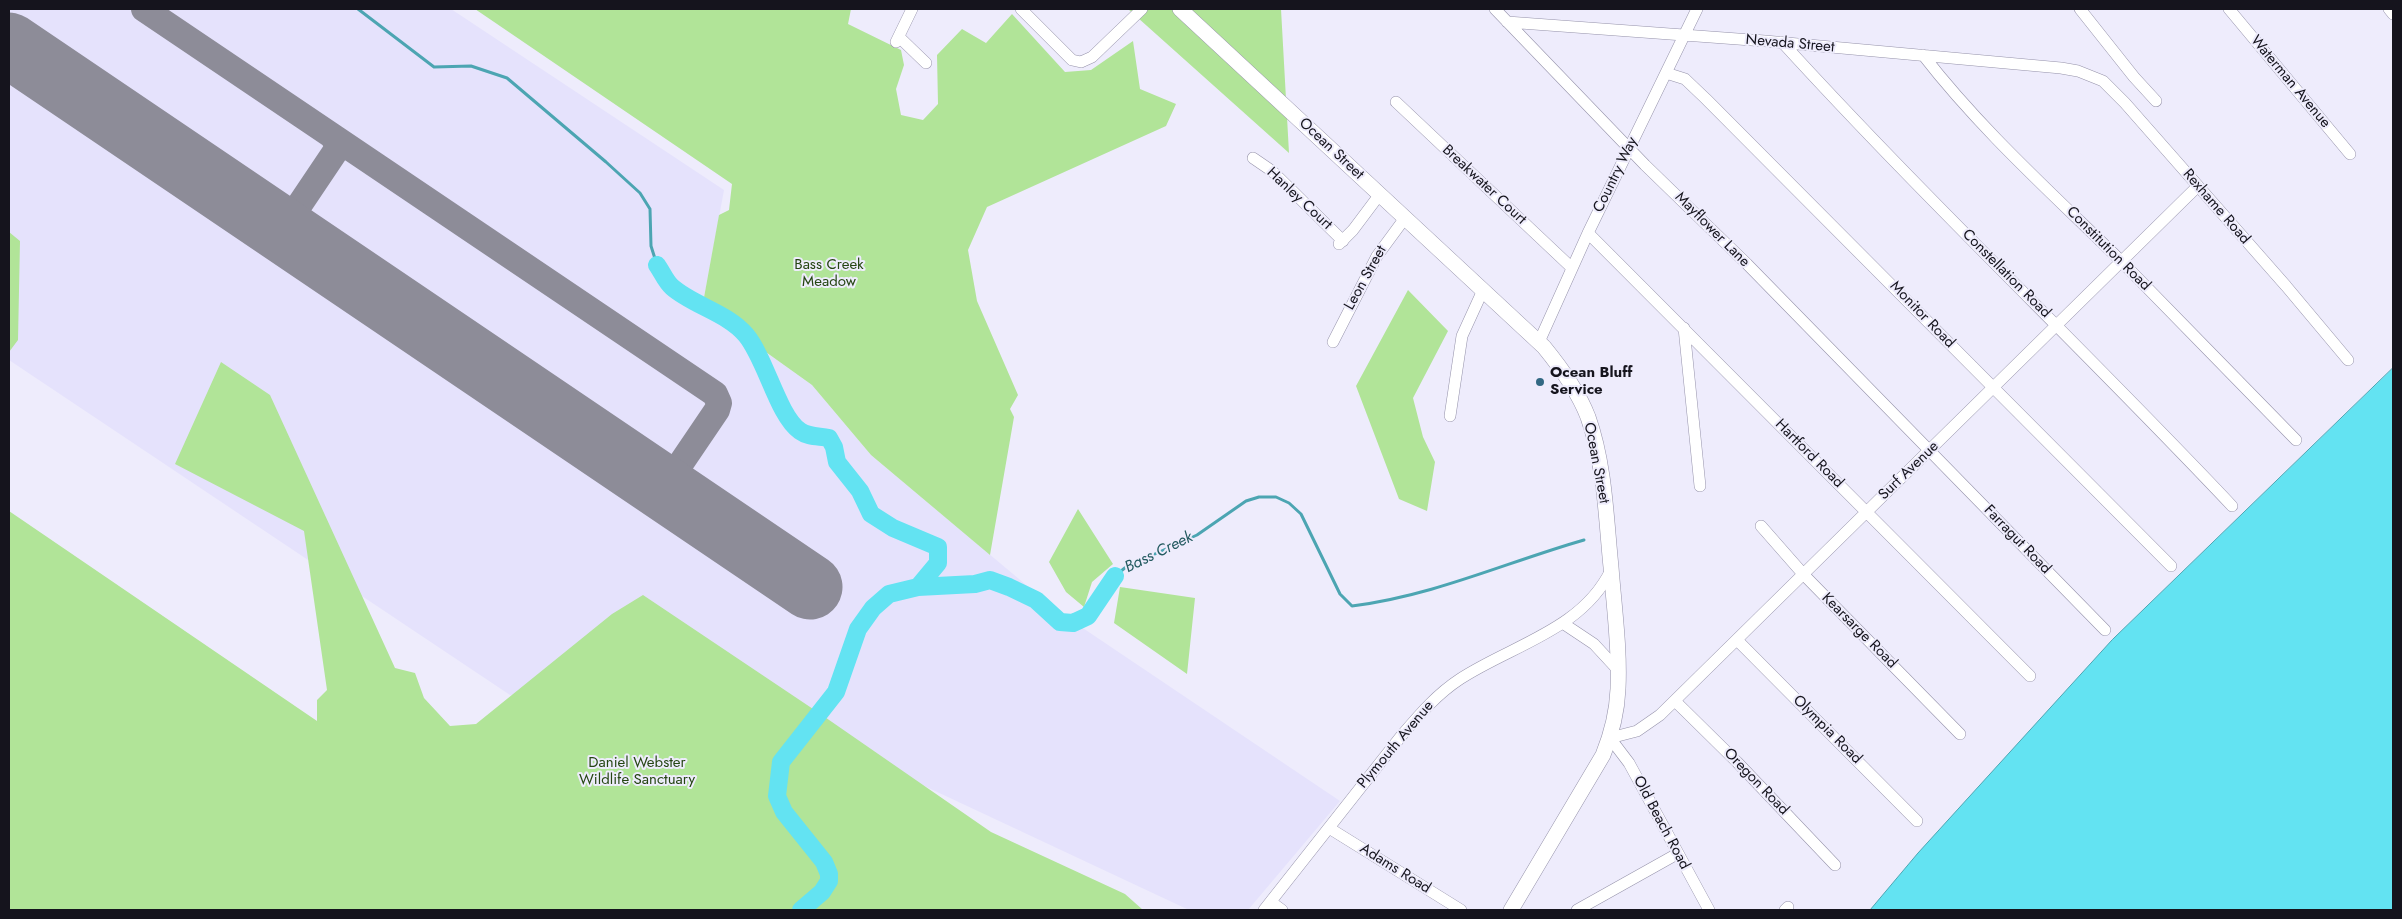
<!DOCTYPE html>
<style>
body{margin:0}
#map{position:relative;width:2402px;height:919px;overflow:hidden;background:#eeecfc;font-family:Jost,sans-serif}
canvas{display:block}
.frame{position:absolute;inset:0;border:10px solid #15141d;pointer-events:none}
</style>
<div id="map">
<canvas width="2402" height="919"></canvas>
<div class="frame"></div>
</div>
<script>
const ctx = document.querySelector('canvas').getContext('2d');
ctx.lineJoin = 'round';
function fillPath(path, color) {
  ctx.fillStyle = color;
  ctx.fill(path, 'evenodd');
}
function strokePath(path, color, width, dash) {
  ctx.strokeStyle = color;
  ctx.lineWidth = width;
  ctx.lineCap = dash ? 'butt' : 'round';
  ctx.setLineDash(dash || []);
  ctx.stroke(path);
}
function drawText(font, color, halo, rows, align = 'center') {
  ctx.font = font + ' Jost,sans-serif';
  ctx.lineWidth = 4;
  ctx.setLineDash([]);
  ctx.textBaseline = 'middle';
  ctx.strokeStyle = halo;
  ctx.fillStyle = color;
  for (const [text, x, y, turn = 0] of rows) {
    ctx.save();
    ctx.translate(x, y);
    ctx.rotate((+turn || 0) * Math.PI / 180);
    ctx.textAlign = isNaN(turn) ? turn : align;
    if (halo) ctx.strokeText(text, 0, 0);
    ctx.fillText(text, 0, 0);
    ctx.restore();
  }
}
fillPath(new Path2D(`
 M9 9H451L724 190 701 314 742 335 812 385 871 455 1056 610 1340 801 1248 910H1189L790 723 510 695 9 360Z`), '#e5e2fc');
fillPath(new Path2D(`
 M475 9H851L848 24 901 50 904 65 896 89 901 115 923 120 938 104 937 55 962 29 986 43 1012 14 1065 72 1091 70 1133 41 1140 89 1176 104 1166 126 987 207 968 250 977 301 1018 395 1010 409 1014 417 990 555 871 455 812 385 742 335 701 314 719 215 729 210 732 184Z
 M1128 9H1281L1289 153Z
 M9 232 20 241 18 340 9 352Z
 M1408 290 1448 331 1413 398 1423 437 1435 462 1427 511 1399 499 1356 386Z
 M221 362 270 395 395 668 415 673 424 698 450 726 476 724 612 614 643 595 819 713 991 832 1125 894 1143 910H9V511L317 721V700L327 690 304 531 175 464Z
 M1078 509 1113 564 1092 582 1084 607 1066 592 1049 562Z
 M1120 587 1195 598 1187 674 1114 623Z`), '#b1e498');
const water = new Path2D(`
 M2393 368V910H1870L1918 853 2112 640Z`);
fillPath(water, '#63e3f2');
strokePath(water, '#4ca5b2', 1);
strokePath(new Path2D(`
 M358 9 434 67 471 66 507 78 606 162 640 193 650 209 651 246 657 265
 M1115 576 1126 567 1197 535 1246 501 1259 497H1276L1289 503 1301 514 1340 594 1352 606C1433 596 1507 562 1584 540`), '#4ca5b2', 3);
strokePath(new Path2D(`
 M657 265C662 272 666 282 672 287 692 305 728 313 746 335 766 359 778 416 800 431 808 437 819 436 829 438L834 447 837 462 860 491 871 514 893 528 938 547V563L918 587
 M801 910 822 892 829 881V874L824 862 784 812 777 796 781 762 836 692 858 629 873 608 889 594 918 587 975 584 990 580 1009 587 1036 600 1060 622 1073 623 1088 616 1115 576`), '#63e3f2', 18);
strokePath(new Path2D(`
 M144 9 715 394 719 403 717 410 675 472 662 479 648 478
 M194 167 269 218 279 220 294 213 335 152 337 145 333 137
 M294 213 292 227 298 238 374 290`), '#8d8c98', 26);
strokePath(new Path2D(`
 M9 45 810 587`), '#8d8c98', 65);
const minor = new Path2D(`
 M1021 9 1072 60 1081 62 1092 57 1142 9
 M1495 9 1645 165 1747 264 2105 630
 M2080 9 2134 77 2156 101
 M2229 9 2350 154
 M2389 9 2393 14
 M1507 22 1765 41 2061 68 2078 71 2103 81 2125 103 2286 286 2348 360
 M899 37 926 63
 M896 42 912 9
 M1782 42C1927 201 2084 349 2232 506
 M1923 55C1982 131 2053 194 2122 262 2180 321 2238 381 2296 440
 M1666 73 1685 79 1706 99 2171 566
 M1396 102 1572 268
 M1253 158 1272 171 1343 241
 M1588 233 2030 676
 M1339 244 1353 230 1380 194
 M1684 328 1700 486
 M1333 342 1377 256 1405 218
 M1539 342 1588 233 1697 9
 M1450 416 1462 336 1483 290
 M1761 526 1804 575 1960 734
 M1564 624 1594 644 1618 670
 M1737 640 1917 821
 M1675 701 1737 762 1835 865
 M1329 828 1461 910
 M1271 902 1282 910
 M1264 910 1402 735C1420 714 1437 694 1460 679 1512 645 1582 630 1611 570
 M1577 910 1677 854
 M1709 910 1629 763 1610 738 1637 731 1660 715 2198 186
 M1785 910 1788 907`);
const major = new Path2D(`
 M1180 9 1544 347C1562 369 1578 391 1588 417 1605 465 1606 518 1611 567 1614 607 1620 649 1618 689 1617 712 1612 733 1603 755L1511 910`);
strokePath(minor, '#9592aa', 12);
strokePath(major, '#9592aa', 16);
strokePath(minor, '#fff', 11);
strokePath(major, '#fff', 15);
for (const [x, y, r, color] of [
 [1540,382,5,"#326883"]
]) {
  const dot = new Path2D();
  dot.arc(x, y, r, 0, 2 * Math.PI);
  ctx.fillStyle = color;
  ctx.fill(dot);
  strokePath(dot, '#eeecfc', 2);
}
drawText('15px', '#15141d', '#eeecfc', [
 ["Nevada Street",1790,44,5],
 ["Waterman Avenue",2290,82,50],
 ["Ocean Street",1331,149,43],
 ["Country Way",1616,175,-64],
 ["Breakwater Court",1484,185,43],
 ["Hanley Court",1299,199,43],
 ["Rexhame Road",2216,207,49],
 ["Mayflower Lane",1712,230,45],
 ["Constitution Road",2108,249,45],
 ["Constellation Road",2006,274,45],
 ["Leon Street",1366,278,-61],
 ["Monitor Road",1922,315,46],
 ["Hartford Road",1809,454,45],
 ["Ocean Street",1596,463,79],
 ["Surf Avenue",1909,471,-44],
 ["Farragut Road",2017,540,46],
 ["Kearsarge Road",1859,631,45],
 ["Olympia Road",1827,730,45],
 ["Plymouth Avenue",1396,745,-50],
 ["Oregon Road",1756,782,46],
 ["Old Beach Road",1661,823,62],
 ["Adams Road",1395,869,32]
]);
drawText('15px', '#254512', '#eeecfc', [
 ["Bass Creek",829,265],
 ["Meadow",829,282],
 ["Daniel Webster",637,763],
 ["Wildlife Sanctuary",637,780]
]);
drawText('bold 15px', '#15141d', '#eeecfc', [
 ["Ocean Bluff",1550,373],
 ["Service",1550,390]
], 'left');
drawText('italic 16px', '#235a60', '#eeecfc', [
 ["Bass Creek",1159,553,-26]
]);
</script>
